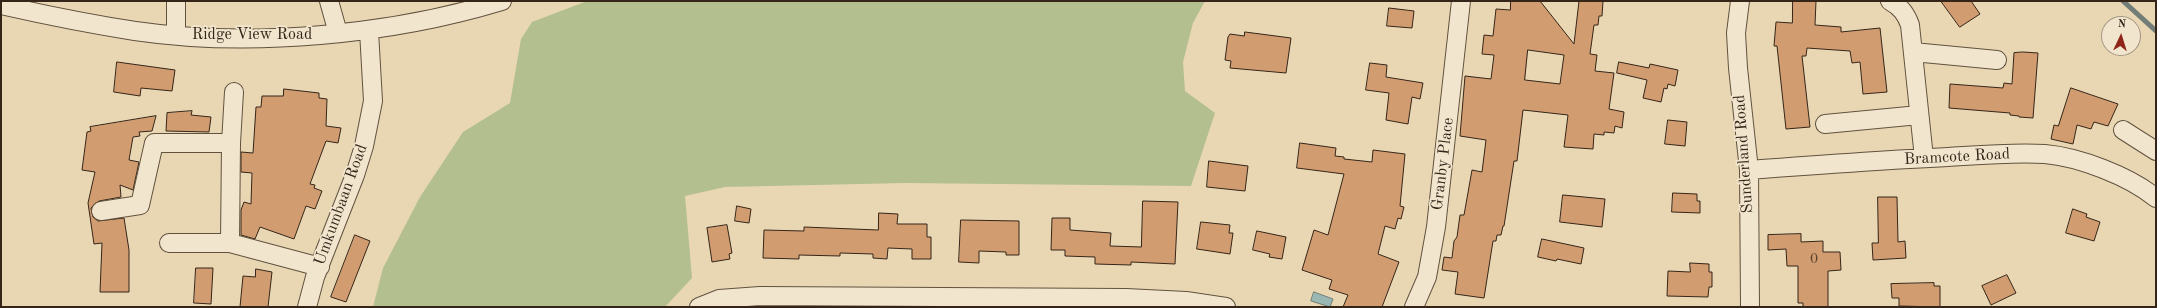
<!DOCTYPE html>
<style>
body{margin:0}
#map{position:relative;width:2157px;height:308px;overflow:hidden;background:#e9d7b3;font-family:"Old Standard TT",serif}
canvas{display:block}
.frame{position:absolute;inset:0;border:2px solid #342518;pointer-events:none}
.north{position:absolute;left:2101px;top:16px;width:40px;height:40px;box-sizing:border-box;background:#f1e5ce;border:1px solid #a59885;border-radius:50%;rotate:4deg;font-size:11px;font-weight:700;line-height:16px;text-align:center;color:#342518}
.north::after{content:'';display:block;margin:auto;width:14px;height:18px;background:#8f2418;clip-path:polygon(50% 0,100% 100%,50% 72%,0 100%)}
</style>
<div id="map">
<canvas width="2157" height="308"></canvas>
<div class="frame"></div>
<div class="north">N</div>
</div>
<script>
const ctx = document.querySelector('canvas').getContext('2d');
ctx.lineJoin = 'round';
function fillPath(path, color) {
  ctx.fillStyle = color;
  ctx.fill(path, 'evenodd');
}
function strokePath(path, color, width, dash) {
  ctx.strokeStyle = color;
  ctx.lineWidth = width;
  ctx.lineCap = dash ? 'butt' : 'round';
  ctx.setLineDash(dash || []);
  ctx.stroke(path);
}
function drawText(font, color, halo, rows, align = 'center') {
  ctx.font = font + ' "Old Standard TT",serif';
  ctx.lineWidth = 3.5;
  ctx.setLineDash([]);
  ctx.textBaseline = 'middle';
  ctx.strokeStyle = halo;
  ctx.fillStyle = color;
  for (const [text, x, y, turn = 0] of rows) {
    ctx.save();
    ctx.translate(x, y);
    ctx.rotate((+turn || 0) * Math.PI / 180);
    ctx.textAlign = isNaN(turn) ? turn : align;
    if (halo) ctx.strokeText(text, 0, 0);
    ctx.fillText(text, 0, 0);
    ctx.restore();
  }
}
fillPath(new Path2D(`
 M587 1H1205L1193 23 1183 62 1185 91 1215 113 1191 186 905 183 725 187 685 196 692 278 665 307H373L383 268 420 197 463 132 510 103 521 39 532 22Z`), '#b3bf8f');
const water = new Path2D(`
 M1314 292 1333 299 1330 307 1311 301Z`);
fillPath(water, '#99b8b4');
strokePath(water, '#717d76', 1);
strokePath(new Path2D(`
 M2123 1 2156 31`), '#717d76', 5);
const building = new Path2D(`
 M1511 1H1540L1574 44 1579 1H1603L1602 16H1599L1598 25H1594L1590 54 1597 55 1595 71 1614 73 1609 109 1624 112 1622 128 1615 126 1614 133 1604 132V135L1594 134 1593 149 1564 147 1568 115 1523 110 1517 161H1514L1504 226H1503L1501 235H1497L1496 241H1493L1484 298 1455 294 1458 272 1442 270 1444 257 1452 258 1454 241 1457 237 1460 215H1464L1472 170 1482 172 1486 140 1460 136 1465 76 1491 79 1494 55 1482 54 1484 35 1493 36 1496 9 1510 10ZM1528 50 1564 55 1560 84 1525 80Z
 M1793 1H1816L1815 25 1841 27V32L1880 28 1887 92 1863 94 1860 62 1852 63 1850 51 1807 48 1806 56H1802L1810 127 1786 129 1777 46H1774L1776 22 1792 23Z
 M1941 1H1971L1980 14 1960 27Z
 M1389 8 1414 11 1412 28 1387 26Z
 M1245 32 1291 38 1286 73 1230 68 1231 61 1225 60 1228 37 1230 34 1244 36Z
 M2023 52 2038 53 2033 118 2019 117V116L2010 115V113L1949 108 1950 84 2003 88 2004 83 2012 84 2014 53Z
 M117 62 175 70 172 91 141 88 140 96 114 92Z
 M1619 62 1649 68 1650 64 1678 70 1675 86 1668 84 1667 89 1664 88 1661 102 1643 98 1647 80 1617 73Z
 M1370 63 1387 65 1386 77 1423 83 1420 99 1412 97 1408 124 1386 120 1389 93 1366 90Z
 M2071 88 2118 104 2108 126 2094 122 2091 129 2077 125 2073 144 2051 139 2054 125 2058 126Z
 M284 89 319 93V98L327 99 326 126 341 128 338 143 326 141 310 184 315 185 314 188 322 191 315 209 306 206 294 239 260 227 255 239 241 235V210L244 202 251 204 252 173 241 172V152L253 153 256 107H261L262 96H283Z
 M192 111 191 115 211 117 209 132 166 131 167 113Z
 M156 116 152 131 139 132 140 136 133 137 129 160 139 162 133 190 120 185 121 197 99 201 91 208 93 217 98 221 124 218 129 250V292H100L102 243 94 244 88 203 95 172 82 170 87 132 91 131 90 127Z
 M1668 120 1687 122 1685 146 1665 144Z
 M1300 143 1336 148 1335 156 1344 157V159L1372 162 1373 150 1405 154 1400 206 1404 207 1401 219 1398 218 1395 229 1385 226 1378 254 1399 262 1382 307H1343L1348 295 1329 289 1332 280 1302 270 1314 230 1328 235 1344 174 1297 168Z
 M1209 161 1248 166 1245 191 1207 187Z
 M1673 193 1697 194V201H1700V213L1672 212Z
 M1563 195 1605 199 1602 227 1560 222Z
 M1878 197H1897L1898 242 1905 241 1906 258 1873 260 1872 243H1878Z
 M1143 201 1178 202 1175 264 1131 262V265L1095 264V257L1065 256V250H1051L1052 218H1070V230L1111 233 1110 246 1141 247Z
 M737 206 751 209 749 223 735 221Z
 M2073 209 2087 214 2086 217 2100 222 2094 241 2066 233Z
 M879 213 898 214 897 224H927V237H931V259H912V249L888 248 887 259 873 258V254L840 253V256L799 255V259L763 258 764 230 804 231V227L878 230Z
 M961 220 1019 221V255H1006V252L979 251V263L959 262Z
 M1201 222 1230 225 1229 233H1233L1230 254 1197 249Z
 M727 225 732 253 729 254 730 259 712 262 707 228Z
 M1257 231 1286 237 1282 259 1269 257 1270 254 1253 250Z
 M1801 234V242L1823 241V252H1840L1841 270 1828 271V307H1803V303H1798V266H1787L1786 249 1768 250V235Z
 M355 235 370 241 346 302 331 297Z
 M1542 239 1584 248 1581 264 1557 259 1556 261 1538 257Z
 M1690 263 1709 264V272H1712V287H1709L1708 297 1667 296 1668 271 1690 272Z
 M196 268H213L211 304 194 303Z
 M256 269 272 272 268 307H240L243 276 255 277Z
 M2007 275 2016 293 1991 305 1982 286Z
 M1934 283V286H1940V307L1899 306V298H1892L1891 284Z`);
fillPath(building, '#d29c71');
strokePath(building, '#342518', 1);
const minor = new Path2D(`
 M329 1 338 33
 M1740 1 1736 33 1738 68 1749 170 1750 307
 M1890 1C1901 7 1906 14 1910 25L1924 158
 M1 5C45 15 90 24 135 31 251 48 390 35 502 1
 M176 35V1
 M1913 52 1997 60
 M1825 124 1919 115
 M2123 130 2156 151
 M231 143 234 92
 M1749 170C1815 165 1882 160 1948 157 1980 155 2013 152 2045 154 2079 157 2129 176 2156 198
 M101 211 140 205 154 143H231L230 243 320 267
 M169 243H230
 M307 307 315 277 355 175 364 146 373 101 369 31
 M699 307 719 299 760 296 1126 298 1186 301 1226 307
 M1414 307 1427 277 1436 227 1461 1`);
strokePath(minor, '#61523f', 20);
strokePath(minor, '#f1e5ce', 18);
drawText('14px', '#5c432e', null, [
 ["0",1814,259]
]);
drawText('16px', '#342518', '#f1e5ce', [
 ["Ridge View Road",252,35],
 ["Sunderland Road",1744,154,-94],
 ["Bramcote Road",1957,157,-3],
 ["Granby Place",1443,164,-83],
 ["Umkumbaan Road",341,205,-70]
]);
</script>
